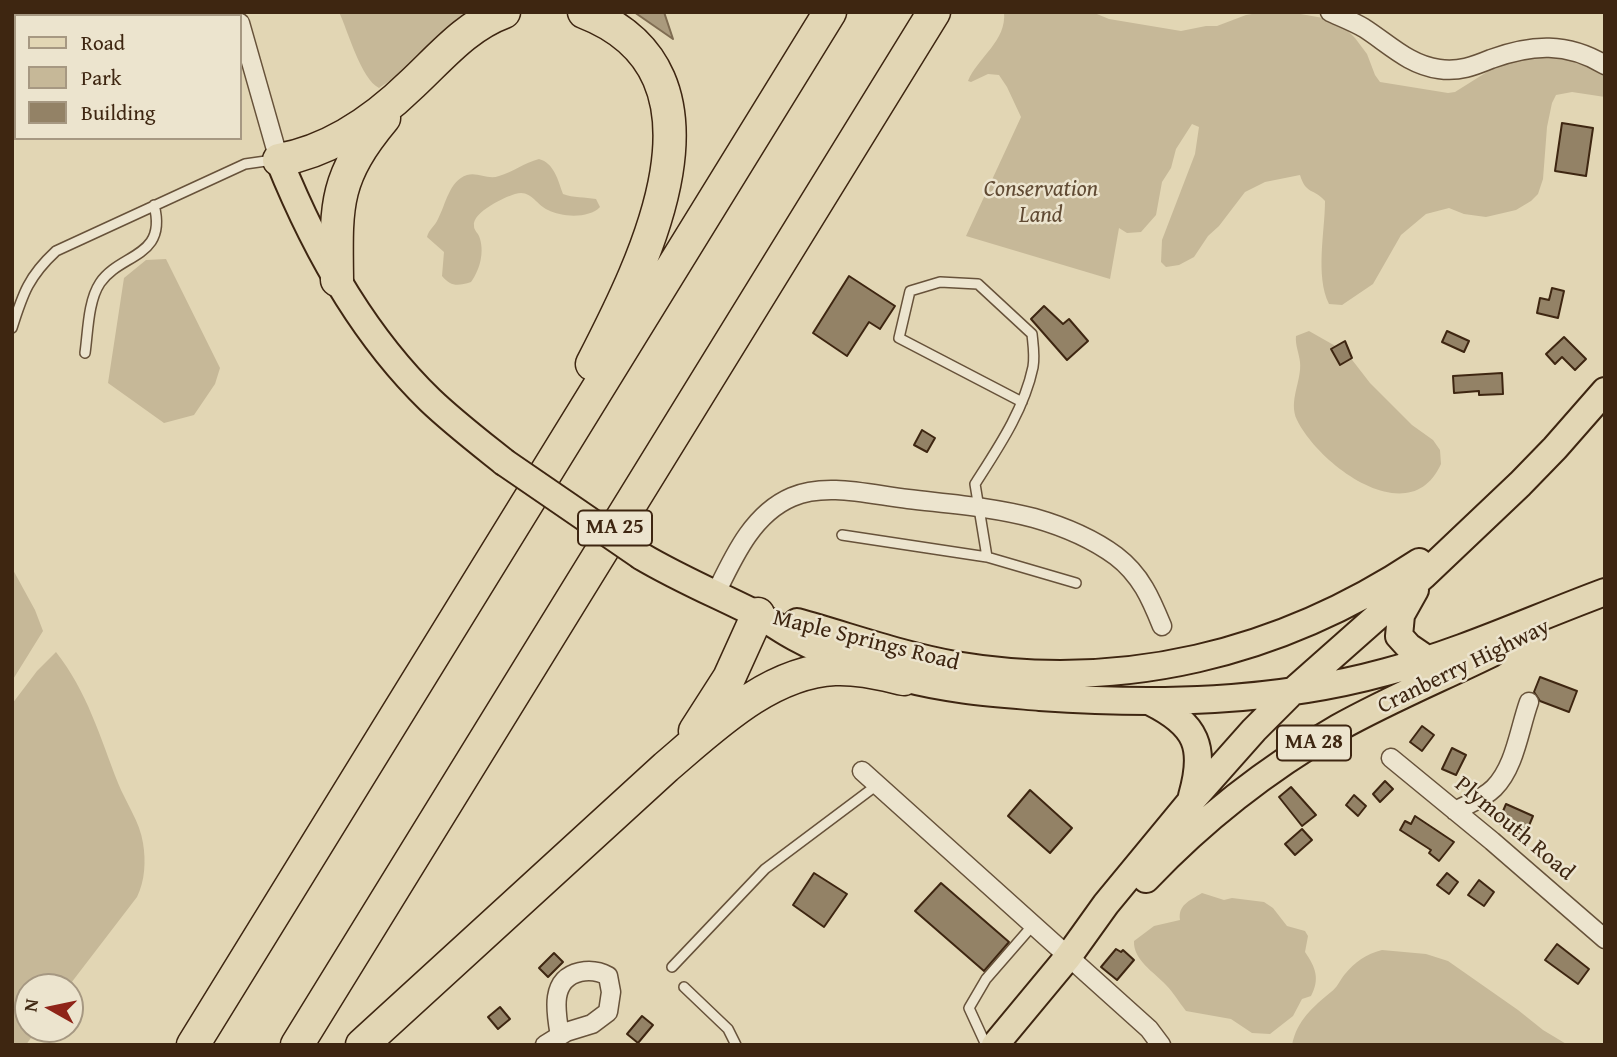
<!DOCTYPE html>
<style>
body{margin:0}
#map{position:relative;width:1617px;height:1057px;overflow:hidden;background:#e2d6b4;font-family:"Gentium Book Plus",serif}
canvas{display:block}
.frame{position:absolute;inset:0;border:14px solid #3e2611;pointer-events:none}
.legend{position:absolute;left:14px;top:14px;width:228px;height:126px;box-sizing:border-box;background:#ece4ce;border:2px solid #a69882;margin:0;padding:9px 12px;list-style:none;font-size:21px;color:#3e2611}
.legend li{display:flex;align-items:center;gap:14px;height:35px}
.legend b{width:35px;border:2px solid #a69882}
.north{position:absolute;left:14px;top:973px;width:70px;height:70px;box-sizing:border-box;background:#ece4ce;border:2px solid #a69882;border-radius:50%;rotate:279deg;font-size:19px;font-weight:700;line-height:28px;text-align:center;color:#3e2611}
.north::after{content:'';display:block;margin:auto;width:24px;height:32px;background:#8f2418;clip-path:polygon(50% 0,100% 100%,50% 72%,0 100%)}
</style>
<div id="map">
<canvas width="1617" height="1057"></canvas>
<div class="frame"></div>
<ul class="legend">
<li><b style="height:9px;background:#e2d6b4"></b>Road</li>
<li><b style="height:19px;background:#c6b898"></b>Park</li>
<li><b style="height:19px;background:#938266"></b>Building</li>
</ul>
<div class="north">N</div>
</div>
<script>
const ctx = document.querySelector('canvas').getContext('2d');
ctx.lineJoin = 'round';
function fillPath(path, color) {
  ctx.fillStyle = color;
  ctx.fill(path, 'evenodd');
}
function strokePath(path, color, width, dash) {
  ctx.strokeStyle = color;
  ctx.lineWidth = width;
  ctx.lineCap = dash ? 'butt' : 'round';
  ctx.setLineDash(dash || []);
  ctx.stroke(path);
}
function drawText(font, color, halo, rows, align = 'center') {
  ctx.font = font + ' "Gentium Book Plus",serif';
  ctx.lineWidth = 5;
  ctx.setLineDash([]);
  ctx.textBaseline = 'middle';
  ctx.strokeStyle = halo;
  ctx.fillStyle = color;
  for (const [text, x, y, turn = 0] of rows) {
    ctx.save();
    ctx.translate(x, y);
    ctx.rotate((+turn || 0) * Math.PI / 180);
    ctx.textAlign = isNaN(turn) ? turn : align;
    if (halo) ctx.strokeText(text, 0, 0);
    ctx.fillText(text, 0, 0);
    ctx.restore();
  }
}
fillPath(new Path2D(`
 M339 12H466L401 73 379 88C361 79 348 31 339 12Z
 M1004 12H1092L1109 19 1181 31 1206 26H1217L1246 15 1264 12H1289L1329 19 1344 27 1355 38 1367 54 1375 75 1380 82 1448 93 1455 92 1498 65 1541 49 1605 64V97L1572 92 1556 95 1552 103 1547 127 1543 179 1538 194 1531 201 1516 210 1486 217 1464 214 1449 208 1426 214 1401 235 1373 284 1342 305 1329 304C1315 276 1325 231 1325 201 1314 188 1306 195 1300 175L1265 182 1245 192 1219 226 1208 236 1194 257 1179 265 1166 267 1161 262 1162 240 1195 154 1199 127 1192 124 1176 149 1171 168 1162 182 1156 215 1141 232 1127 233 1119 228 1110 279 966 236 1021 117 1007 87 999 75 988 74 971 82 968 81C978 57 1007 41 1004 12Z
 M539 159C554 163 558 180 563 194 573 198 585 197 596 199L600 207C589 219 561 217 548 210 535 204 531 189 515 194 505 197 472 212 474 226 474 230 477 232 479 236 485 251 480 270 471 282 458 286 451 287 442 276L444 252 427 237C429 229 435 226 438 219 446 204 449 181 467 175 478 172 488 180 499 176 513 172 524 163 539 159Z
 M166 259 220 368 215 384 194 415 164 423 108 383 124 278 146 260Z
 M1309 331 1346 352 1370 383 1412 425 1433 440 1440 450 1441 464C1410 533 1319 465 1297 420 1288 401 1302 381 1300 362 1299 353 1295 345 1296 336Z
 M12 568 35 610 43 631 12 681Z
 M56 652C87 691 100 737 118 783 126 803 140 822 143 843 146 861 145 881 137 897L68 987H28V1029H37L26 1045H12V704L37 671Z
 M1202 893 1224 900 1232 898 1264 902 1273 908 1287 926 1305 931 1308 936 1305 952C1316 968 1320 979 1311 996L1302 999 1293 1016 1270 1034 1252 1033 1231 1019 1186 1011C1179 1002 1173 992 1166 985 1154 972 1133 960 1134 941L1154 926 1180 920C1178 905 1189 901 1202 893Z
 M1382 950 1426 954 1448 961 1518 1010 1543 1030 1568 1045H1292C1297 1020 1313 1007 1331 992 1337 988 1340 980 1345 974 1355 962 1366 954 1382 950Z`), '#c6b898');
const water = new Path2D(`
 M634 12H664L673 39Z`);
fillPath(water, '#aa9a7d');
strokePath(water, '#7f6c52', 2);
const building = new Path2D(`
 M1562 123 1593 128 1586 176 1555 171Z
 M849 276 895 306 880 329 869 322 847 356 813 333Z
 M1552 288 1564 291 1558 318 1537 313 1540 298 1549 300Z
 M1044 306 1063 324 1069 319 1088 341 1067 360 1031 319Z
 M1447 331 1469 341 1464 352 1442 342Z
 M1564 337 1586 359 1575 370 1562 357 1555 364 1546 354Z
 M1345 341 1352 358 1340 365 1331 349Z
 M1502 373 1503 394 1479 395V391L1454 393 1453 376Z
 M922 430 935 438 927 452 914 445Z
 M1540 677 1577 691 1569 712 1540 701 1534 692Z
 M1422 726 1434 735 1422 751 1410 742Z
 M1452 748 1466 755 1456 775 1442 769Z
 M1385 781 1393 789 1380 802 1373 794Z
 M1291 787 1316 815 1302 826 1279 797Z
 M1030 790 1072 828 1050 853 1008 816Z
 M1354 795 1366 806 1358 816 1346 805Z
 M1506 804 1533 816 1525 835 1498 823Z
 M1415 816 1454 842 1439 861 1429 853 1431 850 1400 830 1405 821 1411 824Z
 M1302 829 1312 840 1295 855 1285 844Z
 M814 873 847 894 824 927 793 905Z
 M1447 873 1458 882 1449 894 1437 885Z
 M1479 880 1494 892 1484 906 1468 895Z
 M941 883 1009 942 984 971 915 911Z
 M1557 944 1589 969 1578 984 1545 960Z
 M1116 949 1121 952 1123 950 1134 960 1117 980 1101 967Z
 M554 953 563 962 548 977 539 968Z
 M500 1007 510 1019 498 1029 488 1017Z
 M642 1016 653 1025 638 1043 627 1034Z`);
fillPath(building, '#938266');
strokePath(building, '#3e2611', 2);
const service = new Path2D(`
 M12 328C23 293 29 276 56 251L245 164 273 160
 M85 353C88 332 88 301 100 283 120 253 168 258 154 205
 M1022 402 899 338 910 291 940 282 978 284 1032 334C1033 344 1035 356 1033 367 1024 410 998 448 975 484L987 557 1076 583
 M842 535 987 557
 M672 967 765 869 877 785
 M684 987 728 1029 736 1045
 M986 1045 969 1008 986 979 1033 925`);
const minor = new Path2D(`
 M1330 12C1341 17 1354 22 1364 28 1389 44 1409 65 1439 69 1459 72 1474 66 1491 59 1532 44 1567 42 1605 65
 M240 23 279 160
 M715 595C733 558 752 514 792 497 826 482 872 495 908 499 950 504 993 507 1034 518 1062 526 1093 539 1116 556 1141 575 1151 599 1162 626
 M1391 758 1492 841 1605 939
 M862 771 1149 1029 1161 1045
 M1455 811C1468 804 1483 799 1494 788 1515 767 1519 730 1529 702
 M545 1045 566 1032 592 1024 608 1012 611 992 608 976C599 971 590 970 580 972 549 979 556 1013 560 1036`);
const primary = new Path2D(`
 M279 160C314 247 361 333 430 400 453 422 479 442 504 462
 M641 556C678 578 716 594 754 613 769 620 781 630 795 637 828 655 868 669 904 678 948 690 995 693 1040 697 1156 705 1273 703 1386 672 1462 652 1532 619 1605 592
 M1415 590 1401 615 1399 636 1409 647 1428 660
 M797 622C851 637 900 655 955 665 1121 693 1280 654 1419 562
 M1151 702C1197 725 1206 747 1192 796
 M1146 879C1202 820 1267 769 1338 728 1388 700 1441 678 1492 653
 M995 1045 1068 957 1106 904 1191 801 1254 730 1292 692 1423 576 1520 484 1555 448 1605 391`);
const motorway = new Path2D(`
 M584 12C741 73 644 263 592 364
 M279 160C330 151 375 120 412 84 441 57 466 26 504 12
 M337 280C336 205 334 178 384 118
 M695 731 729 678 758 614
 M193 1045 830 12
 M297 1045 934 12
 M362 1045 666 767C713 727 769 672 835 669 858 668 881 674 904 679`);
strokePath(service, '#67523a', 12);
strokePath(minor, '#67523a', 21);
strokePath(primary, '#3e2611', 30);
strokePath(motorway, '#3e2611', 35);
strokePath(service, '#ece4ce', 9);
strokePath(minor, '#ece4ce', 18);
strokePath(primary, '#e2d6b4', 26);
strokePath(motorway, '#e2d6b4', 32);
const primaryBridge = new Path2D(`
 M504 462 641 556`);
strokePath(primaryBridge, '#3e2611', 30, []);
strokePath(primaryBridge, '#e2d6b4', 26);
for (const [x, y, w] of [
 [615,528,74],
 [1314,743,74]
]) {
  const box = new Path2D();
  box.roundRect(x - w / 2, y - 17.5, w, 35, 5);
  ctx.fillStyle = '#ece4ce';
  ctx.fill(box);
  strokePath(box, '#3e2611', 2);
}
drawText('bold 21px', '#3e2611', null, [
 ["MA 25",615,528],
 ["MA 28",1314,743]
]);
drawText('italic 23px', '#604a33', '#ece4ce', [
 ["Conservation",1041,190],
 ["Land",1041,216]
]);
drawText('23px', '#3e2611', '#ece4ce', [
 ["Maple Springs Road",866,641,14],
 ["Cranberry Highway",1464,667,-26],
 ["Plymouth Road",1514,829,40]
]);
</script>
